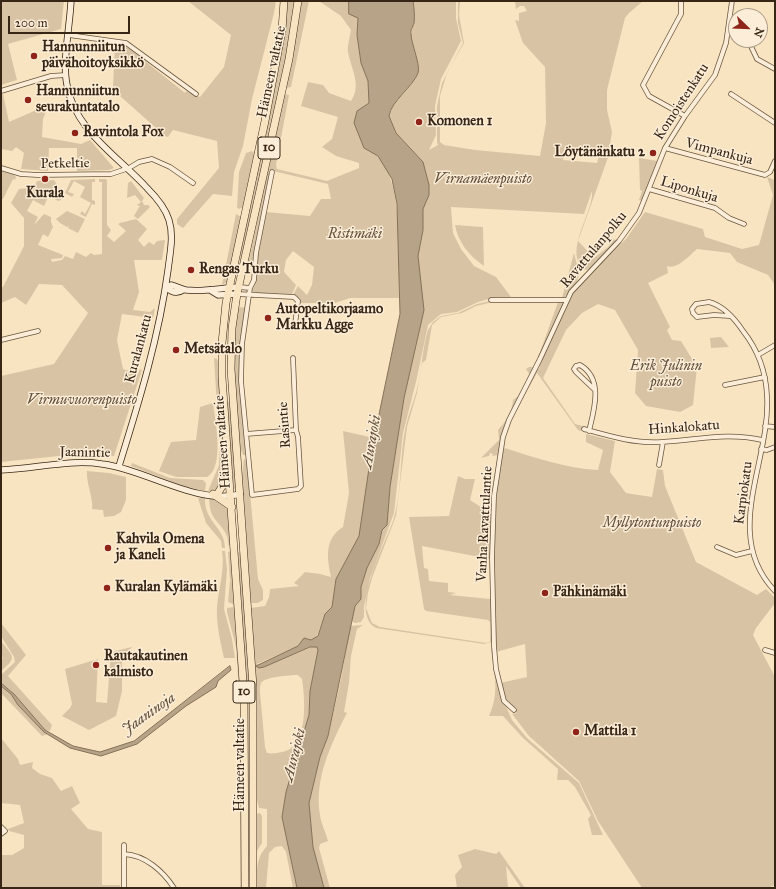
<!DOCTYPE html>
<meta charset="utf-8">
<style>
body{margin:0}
#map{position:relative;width:776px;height:889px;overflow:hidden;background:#f9e4c1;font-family:"IM FELL Great Primer",serif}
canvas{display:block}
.frame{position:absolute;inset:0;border:2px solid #372615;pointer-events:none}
.north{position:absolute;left:728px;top:8px;width:40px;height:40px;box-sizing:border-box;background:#fbedd7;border:1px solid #ad9d89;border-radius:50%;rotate:113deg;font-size:11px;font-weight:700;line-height:16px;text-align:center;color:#372615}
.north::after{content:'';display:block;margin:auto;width:14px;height:18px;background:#8f2418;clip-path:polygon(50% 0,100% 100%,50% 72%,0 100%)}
.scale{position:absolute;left:8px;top:16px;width:122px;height:18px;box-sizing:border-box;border:2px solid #372615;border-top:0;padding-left:5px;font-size:12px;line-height:14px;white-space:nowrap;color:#372615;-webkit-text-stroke:3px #fbedd7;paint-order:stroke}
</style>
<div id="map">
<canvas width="776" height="889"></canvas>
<div class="frame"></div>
<div class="north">N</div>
<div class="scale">200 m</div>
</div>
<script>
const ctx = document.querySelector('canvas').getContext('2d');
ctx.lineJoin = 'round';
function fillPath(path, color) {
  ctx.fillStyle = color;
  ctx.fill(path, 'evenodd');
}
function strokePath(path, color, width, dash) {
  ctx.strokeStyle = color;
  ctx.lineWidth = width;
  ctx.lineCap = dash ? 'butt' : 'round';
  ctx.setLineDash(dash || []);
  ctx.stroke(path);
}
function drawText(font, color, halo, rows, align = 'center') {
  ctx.font = font + ' "IM FELL Great Primer",serif';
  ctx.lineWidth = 3;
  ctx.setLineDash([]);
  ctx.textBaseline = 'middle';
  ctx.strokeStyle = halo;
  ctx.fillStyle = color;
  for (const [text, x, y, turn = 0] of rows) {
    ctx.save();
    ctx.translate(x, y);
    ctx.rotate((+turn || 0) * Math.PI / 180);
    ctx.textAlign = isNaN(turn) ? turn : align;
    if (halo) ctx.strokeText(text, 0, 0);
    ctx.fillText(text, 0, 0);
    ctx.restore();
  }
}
fillPath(new Path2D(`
 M1 1H64L61 29 8 44 17 80 1 85Z
 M188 1H276L274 13 252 99 243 146 234 172 232 196 213 194 183 228 177 224V219L219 168 217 141 173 130 168 137 165 136 120 96 113 86 115 47 124 46 130 49 185 93 186 91 200 97 224 67 231 35Z
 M287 1H295L286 59 237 280 243 236 268 123Z
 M301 1H309L291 87 286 88Z
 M319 1H349L348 7 358 17 357 35 361 63 368 81 369 103 357 111 364 148C368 150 373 152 377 156 404 179 399 263 399 298H350L335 303H300V299L293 295 298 286 307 295 312 285 314 267 293 251 286 260 284 272 296 285 292 294 254 293 252 291 255 284 257 254 266 212 310 216 321 199H331L328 184 269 170V180L253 260 248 265 284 94 289 95 276 165 277 169 327 181 359 168V163L336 156 322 147 332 139 338 117 301 106 308 82 323 85 329 93 351 101C362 85 351 69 348 52 347 46 350 37 351 30L341 16Z
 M413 1H456V18L461 41 441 79 435 106 436 135 429 150 438 145 437 142V106L442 83 463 43 458 23V1H460L459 15 464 43 447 73 440 96V142L444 145 475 150 540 156 546 123 545 67 523 43 515 20 519 21V13L527 11 524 6H520L516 9 515 1H643L629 13 625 18 607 90V110L612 132 609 152H610L578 241 594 258 608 247 614 239 617 241 589 269 585 270C562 253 594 212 592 191L584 214 451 207 453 233 461 249 474 266 496 277 511 297H496L478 302 457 312 441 314 428 325 416 382 403 433 394 513 370 578 364 606V617L361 622 355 623 351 621 355 606 361 599V587L367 568 379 544 382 530 387 525 390 487 404 398 423 314 418 256 423 230V209L429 195V185L423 162 396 133 389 116C391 102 411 89 417 76 421 65 411 45 411 34 411 30 413 26 414 22 415 16 414 8 413 1ZM565 146 600 152 597 163 563 160Z
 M3 94 9 122 41 108 47 109 43 119 42 137 81 144 90 140 114 168 109 170 77 171V148H49L48 171 21 169 24 153 16 147 12 151 1 149V95Z
 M252 151 254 153 243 207 239 209 237 208 239 172 246 153Z
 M639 158 658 161 642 201 639 200 642 191 640 190Z
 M1 171 12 173 16 177 15 180 13 179 3 199H1Z
 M767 177 775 180V285L768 275 737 262 730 253 697 249C690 255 677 270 667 266L668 273 648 283 670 327 667 330 672 340 681 341 697 367 693 405 680 412 646 406 635 393 638 350 615 310 598 304 582 313 566 330 543 378 575 424 583 426 581 431 578 430 537 373 514 414 537 369 540 368 539 366 568 302 579 284 626 239 645 212 703 229 705 237 742 249 759 245 773 195Z
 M95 179V182H92V200L95 201V205L92 204 86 217 80 214 82 211 85 214 91 203 80 197 85 187 74 181 68 192 74 194 72 197 65 193 71 180Z
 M99 179H106L107 181V225L111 230 107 236 114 242 126 231 118 224 120 223 136 219 147 229 138 240 144 247 149 242 154 245 157 241 165 240 162 260H134L139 292 133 310 150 312 155 308 153 318 122 314 117 340 123 369 138 374 140 369 142 370 114 456 69 455 1 462V376L54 364 88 313 62 285 39 284 26 305 15 297 1 303V287H3L24 246V218L11 203 19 189 29 188 32 192 37 181 54 180 63 194 61 200 58 201 49 195 44 206 33 200 27 211 38 217 34 225 44 214 51 217V222L53 227 48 237 43 234 38 245 63 255 62 258 51 259 52 262 62 260 65 256 73 259 76 252 86 257 91 253 94 255 102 254V182H99Z
 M131 181 144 198 142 201 144 205H148L150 207 138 219 134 216 139 207H141L137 205 141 202 135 195 127 198 128 183Z
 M67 211 85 219 78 233 68 228 69 226 67 227 60 223 56 219Z
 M236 214 241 217 228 281 222 285Z
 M455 225 483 227 484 266C469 256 458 242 455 225Z
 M574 253C575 259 578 266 579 272 580 280 569 297 562 298Z
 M494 300 562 302 564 303 535 366 558 302H493L476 306 462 313 441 317 432 325 426 360 422 363 417 393 407 427 396 516 372 578 368 593 366 608 372 623 380 627 486 643 490 642V622L488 620 426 611 424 609 409 517 449 516 458 476 465 479H475L470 500 492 514 490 559 422 546 424 568 428 569 429 581 448 583V592L456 593 450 595 490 599 492 597V642L484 644 376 628C348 612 385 544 393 521 401 498 400 462 404 436 406 420 413 404 417 389 422 371 422 349 428 330L433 322 441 316 458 313 477 304Z
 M239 307 246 308 240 386 246 455H243L240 447C237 401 229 353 239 307Z
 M721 337 729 347 711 348 710 338Z
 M214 358 217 359 219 365 222 439 219 438Z
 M529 367H533L534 369 501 442 498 455 492 456 493 454 490 453 489 456 481 458 499 440 498 430C506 422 512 411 513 400L518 396 530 375 526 369Z
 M228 402 231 404 237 484 234 490 227 405Z
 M213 403C215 420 225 467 207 477H176L159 471 171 442 196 440 200 407Z
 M343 431 374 438 359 536 336 579 332 607 325 614 317 636 311 640 306 638 298 646 257 664 264 667 314 646 317 647 318 650 310 691 309 715 286 792 282 817 297 888H293L286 852 282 846 275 847 269 853 266 888H257C257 872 255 859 267 846V809L259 808 257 800V698L251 608 265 606 269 597 270 589 299 586 294 583 305 572 320 574 331 577C327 558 324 539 343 527L349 493ZM298 675 302 679C305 699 309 748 282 752 277 753 272 754 267 753L265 747 260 692C260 689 260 685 261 683 264 677 291 675 298 675Z
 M586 434 615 441 610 472 626 493 652 497 657 469 663 470 665 486 696 562 757 595 766 589 775 598V603L756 628 753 635 775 677V885L768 888H642L598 821 579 781 529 736 512 714 516 713 517 709 505 701 500 683 527 677 525 644 496 652C494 630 495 609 494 587 494 541 494 495 503 450L505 448C536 458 565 468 598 470L603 450 586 442Z
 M220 442H223L225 475 219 489 208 491 219 465Z
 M244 459 247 460 258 579 263 590V600L258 603H251L242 474Z
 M132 463 170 478 203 480 206 483 205 491 183 486 131 466Z
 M87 471 109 473 126 477V500L121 512 114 516 104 517 103 510 92 509C94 501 86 483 87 471Z
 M198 498H205C204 522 225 527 225 548H222L221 541 206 523Z
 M209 498 215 499 228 509 232 543 229 546C228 543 228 537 225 532 215 517 210 519 209 498Z
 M222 551H225L227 569 224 609 232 639 235 658H224C220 641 216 623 217 606 219 587 225 569 222 551Z
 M230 551 242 705V888H240V705L236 647 227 612V608L234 607 233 604 228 602 230 580 228 552Z
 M238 551 241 555 250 687 251 888H248L247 709Z
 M1 623 26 655 8 676 52 725 50 731 45 730 11 691 1 683V675L15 662 14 657 1 636Z
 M363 625 357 629 351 656 349 683 344 712 347 713C331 744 314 779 320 815 321 824 326 832 328 841L320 844 319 848 330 888H324L313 847 309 803 320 757 328 736 341 679 350 626Z
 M1 641C13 657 18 657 1 671V660L3 658 1 655Z
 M132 647 122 659V691L116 716 89 730 62 716 70 708 72 704 65 669 98 659 96 702 107 703 111 652Z
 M491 649H493L498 688 512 720 527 738 579 783 603 835H592L588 819 591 815 575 787 568 780H557L558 769 523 738 503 716H489C500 692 494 674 491 649Z
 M1 686 11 694 18 705 48 734 42 736 1 693Z
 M1 738 18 759 20 765 33 762 32 768 40 774 52 778 61 791 72 786 80 803 71 809 88 829 102 832V885H120V888H1V855H12L24 848V835L9 831 8 829 24 823 20 805 1 803Z
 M260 813 262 816V843L257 851 256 814Z
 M475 849 496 854 499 851 525 888H521L506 866 508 888H457L455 875 462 867 458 855Z`), '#d8c4a4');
const water = new Path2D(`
 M349 1H413C414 8 415 16 414 23 413 27 410 30 411 34 411 43 421 66 418 73 413 87 391 101 389 116L396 133 423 162 429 185V195L423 209V230L418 256 424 310 404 398 390 487 387 525 382 530 379 544 367 568 361 587V599L355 606 328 736 320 757 309 803 313 847 324 888H297L282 817 286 792 309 715 310 691 318 650 317 647H310L264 667 259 668 256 666 298 646 304 638 311 640 318 636 325 614 332 607 336 579 359 536 372 448 400 314 397 204 392 179 378 156 364 148 354 123 357 111 369 103 368 81 361 63 357 35 358 18 349 14Z
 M230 666 231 670 218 681 216 687 186 706 137 744 101 756 70 748 44 732 18 705 11 694 1 686V683L14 694 45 730 73 746 100 752 134 741Z`);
fillPath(water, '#b7a387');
strokePath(water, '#847159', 1);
const street = new Path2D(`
 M681 1V14L643 85 649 96 685 116
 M728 29 736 31
 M69 35 126 43 196 94
 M748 40 757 59 775 69
 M1 91 51 76 66 75
 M731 94 775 123
 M665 148 765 175 770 172 775 161
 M1 168 21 174 38 175 111 174 129 168 139 162 152 159 170 167 193 183
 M272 172 256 253 254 280 250 288 242 344 241 381 252 495 298 489 301 486 298 437 296 430 293 358
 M649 189 715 208 729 218 744 224
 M239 287 250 288
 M237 294 294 297 298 301 295 325
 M491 300H567
 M730 316 714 315 697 317 693 313 692 309 696 304 709 302C724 306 735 319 743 331 758 350 766 372 767 396 771 461 721 535 775 591
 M1 340 38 331
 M758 355 775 345
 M725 385 765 377
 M765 426 775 427
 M584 429C609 436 636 444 662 442 698 440 727 432 762 440
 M589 431C594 410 604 379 580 365L576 366 574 369 576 372 595 390
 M246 434 296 430
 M761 449 767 450 775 447
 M659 465 663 442
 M717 547 736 555 752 551
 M765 650 775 653
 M514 710 504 701 496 669 494 646 492 558 494 496 503 437 509 420 540 359 571 292 619 241 639 213 665 148 685 116 715 75 726 43 732 1
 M1 827 5 831 1 834
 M124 854C145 855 163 871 174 888
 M124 888V845`);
const secondary = new Path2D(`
 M71 1C70 26 62 62 67 85 75 131 118 156 147 188 156 197 165 207 169 220 174 236 170 253 168 270 159 337 139 402 119 466
 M183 290C177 294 171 292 166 287L171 285C176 286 181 289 186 290 204 292 221 288 239 287
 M210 290 218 295 237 294
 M1 470C35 469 68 459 102 464 145 469 198 506 240 494`);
const highway = new Path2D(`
 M218 493 229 475
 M213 494 232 507
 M245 888 244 696 222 377V343L226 303 265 121 282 30 284 1
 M253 888V687L231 369 232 328 237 294 289 59 298 1`);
strokePath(street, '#685640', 5.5);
strokePath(secondary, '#372615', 7);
strokePath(highway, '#372615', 8);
strokePath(street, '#fbedd7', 4);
strokePath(secondary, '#fbedd7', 5.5);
strokePath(highway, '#f9e4c1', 7);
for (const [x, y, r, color] of [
 [34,56,4,"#8f2418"],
 [28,100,4,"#8f2418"],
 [419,122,4,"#8f2418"],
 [75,133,4,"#8f2418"],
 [653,153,4,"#8f2418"],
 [45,179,4,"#8f2418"],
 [191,270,4,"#8f2418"],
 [268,318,4,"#8f2418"],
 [176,350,4,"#8f2418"],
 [108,548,4,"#8f2418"],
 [107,588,4,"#8f2418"],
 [545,593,4,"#8f2418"],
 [96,665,4,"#8f2418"],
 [576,732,4,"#8f2418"]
]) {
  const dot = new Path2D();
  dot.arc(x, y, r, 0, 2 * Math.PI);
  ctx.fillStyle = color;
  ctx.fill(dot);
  strokePath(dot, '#fbedd7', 1.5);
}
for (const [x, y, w] of [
 [269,148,22],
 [244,692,22]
]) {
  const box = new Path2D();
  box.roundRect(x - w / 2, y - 11, w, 22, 3);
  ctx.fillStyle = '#fbedd7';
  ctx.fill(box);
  strokePath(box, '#372615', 1);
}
drawText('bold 13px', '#372615', null, [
 ["10",269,148],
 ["10",244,692]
]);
drawText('bold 14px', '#372615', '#fbedd7', [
 ["Hannunniitun",42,48],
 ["päivähoitoyksikkö",42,64],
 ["Hannunniitun",36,92],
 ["seurakuntatalo",36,108],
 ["Komonen 1",427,122],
 ["Ravintola Fox",83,133],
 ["Löytänänkatu 2",645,153,"right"],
 ["Kurala",45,194,"center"],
 ["Rengas Turku",199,270],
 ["Autopeltikorjaamo",276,310],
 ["Markku Agge",276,326],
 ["Metsätalo",184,350],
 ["Kahvila Omena",116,540],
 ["ja Kaneli",116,556],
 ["Kuralan Kylämäki",115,588],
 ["Pähkinämäki",553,593],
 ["Rautakautinen",104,657],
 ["kalmisto",104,673],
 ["Mattila 1",584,732]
], 'left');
drawText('14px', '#372615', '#fbedd7', [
 ["Hämeen valtatie",272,72,-78],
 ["Komoistenkatu",682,102,-57],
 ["Vimpankuja",719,152,15],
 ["Petkeltie",65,164,-1],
 ["Liponkuja",689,190,17],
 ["Ravattulanpolku",594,250,-50],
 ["Kuralankatu",139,349,-75],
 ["Rasintie",285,425,-94],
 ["Hinkalokatu",684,428,-4],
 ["Hämeen valtatie",223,442,-94],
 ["Jaanintie",85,453,1],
 ["Karpiokatu",744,493,-82],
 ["Vanha Ravattulantie",485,524,-87],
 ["Hämeen valtatie",241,765,-90]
]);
drawText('italic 14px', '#5f4e39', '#fbedd7', [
 ["Virnamäenpuisto",483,180],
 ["Ristimäki",355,235],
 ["Erik Julinin",666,367],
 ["puisto",666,383],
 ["Virmuvuorenpuisto",82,401],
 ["Myllytontunpuisto",652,524]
]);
drawText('italic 15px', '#5d4c37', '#fbedd7', [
 ["Aurajoki",372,442,-80],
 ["Jaaninoja",149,714,-35],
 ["Aurajoki",295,755,-76]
]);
</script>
